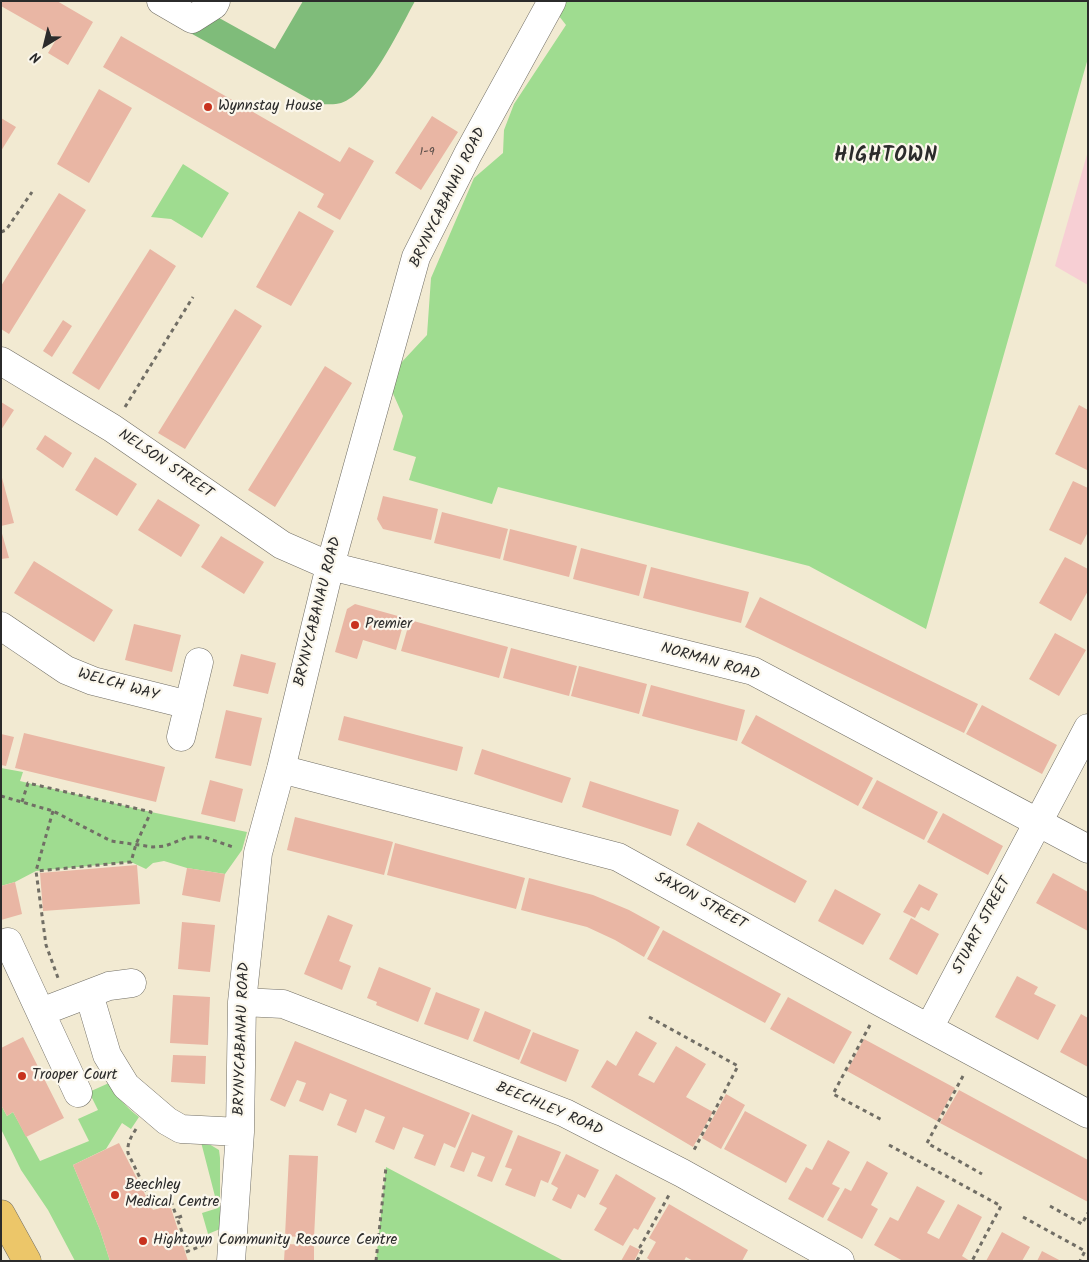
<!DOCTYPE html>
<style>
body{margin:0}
#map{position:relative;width:1089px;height:1262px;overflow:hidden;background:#f2ead2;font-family:Kalam,sans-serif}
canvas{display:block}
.frame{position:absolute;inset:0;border:2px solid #2b2b2b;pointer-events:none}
.north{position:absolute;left:20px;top:20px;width:50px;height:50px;-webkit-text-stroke:4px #fbf7ec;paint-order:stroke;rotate:216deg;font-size:14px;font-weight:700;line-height:20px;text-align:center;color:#2b2b2b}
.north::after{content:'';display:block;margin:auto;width:18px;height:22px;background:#2b2b2b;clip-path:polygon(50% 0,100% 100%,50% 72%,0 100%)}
</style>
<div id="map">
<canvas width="1089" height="1262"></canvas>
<div class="frame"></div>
<div class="north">N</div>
</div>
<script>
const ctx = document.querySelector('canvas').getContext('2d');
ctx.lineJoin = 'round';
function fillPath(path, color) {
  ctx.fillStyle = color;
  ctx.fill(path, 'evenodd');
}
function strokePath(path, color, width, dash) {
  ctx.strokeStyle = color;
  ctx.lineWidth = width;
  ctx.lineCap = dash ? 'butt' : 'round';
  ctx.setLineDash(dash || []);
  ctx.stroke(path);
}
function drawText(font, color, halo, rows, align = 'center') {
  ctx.font = font + ' Kalam,sans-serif';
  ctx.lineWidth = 4.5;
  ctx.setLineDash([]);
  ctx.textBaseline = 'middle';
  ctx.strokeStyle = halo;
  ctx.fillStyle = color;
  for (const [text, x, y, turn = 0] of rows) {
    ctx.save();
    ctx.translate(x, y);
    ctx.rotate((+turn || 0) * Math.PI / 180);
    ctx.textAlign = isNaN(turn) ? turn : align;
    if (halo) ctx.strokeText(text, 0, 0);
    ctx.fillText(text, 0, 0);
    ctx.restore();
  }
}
fillPath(new Path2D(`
 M1088 151V285L1055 266Z`), '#f7cfd4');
fillPath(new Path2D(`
 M566 1H1088V58L926 629 809 566 498 487 492 504 409 480 416 457 393 450 403 416 391 389 399 365 427 335 431 278 474 178 503 153 504 130 514 104 566 25 559 16Z
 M183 164 229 193 202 238 171 219 151 217Z
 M1 768 23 772 20 781 28 783 151 812 247 832 242 850 225 874 187 868 164 861 153 863 146 869 131 862 36 871 15 882 1 886Z
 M109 1083C117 1097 126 1107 139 1117L131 1129 122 1123 106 1149 73 1165 100 1230 110 1261H75L48 1210 21 1170 1 1129V1105L7 1116 13 1112 40 1161 89 1141 78 1119 98 1110 89 1092Z
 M201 1142 209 1144 219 1150 220 1158V1229L208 1234 202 1213 218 1208Z
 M386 1167 564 1261H376Z`), '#9fdc90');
fillPath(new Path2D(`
 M303 1H415C400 28 370 94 341 103 335 105 325 104 318 104L185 30 212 14 275 49Z`), '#7fbc7a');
fillPath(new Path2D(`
 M1 1H57L93 22 68 65 48 53 57 38 1 6Z
 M121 36 340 162 349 147 374 161 340 220 317 207 324 194 103 67Z
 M99 89 132 108 89 183 57 164Z
 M432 116 458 132 421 190 395 173Z
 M1 118 16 127 1 151Z
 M59 193 86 210 9 334 1 329V286Z
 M299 211 334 231 291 306 256 287Z
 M150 249 176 266 99 390 72 373Z
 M235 309 262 326 185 449 158 433Z
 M63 320 72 326 52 357 43 351Z
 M325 366 352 383 275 507 248 490Z
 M1 402 14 410 1 430Z
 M1079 405 1088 410 1087 470 1055 454Z
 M45 435 72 453 63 468 36 449Z
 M95 457 137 484 117 516 75 490Z
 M1 474 14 523 1 526Z
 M1073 481 1088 488V532L1081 545 1049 530Z
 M383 496 438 509 431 540 383 529 377 519Z
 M158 499 200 525 181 557 138 530Z
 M442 512 508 529 500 559 434 543Z
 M510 529 577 546 569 577 503 560Z
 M1 530 9 558 1 559Z
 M221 536 264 562 244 594 201 567Z
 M581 548 647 565 639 596 573 579Z
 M1065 557 1088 569V591L1071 621 1039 603Z
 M34 561 113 610 94 642 14 593Z
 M651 567 749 592 741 623 643 598Z
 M760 597 978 704 964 733 745 627Z
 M355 604 405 618 396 650 363 640 357 659 335 652 347 609Z
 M410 620 508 647 499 678 401 651Z
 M134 624 181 635 172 672 125 660Z
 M1055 633 1086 650 1059 696 1029 679Z
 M511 648 577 666 569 696 503 678Z
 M241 654 276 663 268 694 233 686Z
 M579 666 647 684 639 714 571 696Z
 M651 685 745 710 737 741 642 716Z
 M982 705 1057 745 1042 774 966 734Z
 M226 710 262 718 251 766 215 758Z
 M756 715 873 778 858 806 741 743Z
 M344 716 463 747 457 771 338 740Z
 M24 733 165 767 156 802 15 768Z
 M1 734 14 737 6 766 1 765Z
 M482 749 571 778 562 803 474 774Z
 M210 780 243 789 235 822 201 814Z
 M877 780 938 812 924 840 862 808Z
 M590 781 679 810 671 836 582 807Z
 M943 813 1003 846 988 875 927 842Z
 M295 817 393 842 384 875 287 850Z
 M698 822 807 881 795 903 686 845Z
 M395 843 525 878 516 909 387 875Z
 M137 865 140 904 43 911 40 873Z
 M187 868 225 874 220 902 182 895Z
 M1053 873 1088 892V931L1036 903Z
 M529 878 593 895 629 910 660 927 644 957 615 940 587 927 521 910Z
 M15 882 22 914 1 920V886Z
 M919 884 938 894 929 911 921 907 915 918 903 912Z
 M835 889 881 914 863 945 818 921Z
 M328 915 353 925 339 961 351 966 342 990 304 974Z
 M911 918 939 934 917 975 889 959Z
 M182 922 215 925 210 972 178 969Z
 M663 930 781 994 765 1023 647 959Z
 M379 967 431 988 418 1022 376 1005 377 1002 367 998Z
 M1017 976 1038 987 1034 994 1056 1005 1038 1040 995 1017Z
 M436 992 480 1009 468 1040 424 1024Z
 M173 995 210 997 208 1045 170 1043Z
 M788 997 852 1032 834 1064 770 1029Z
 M485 1011 531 1030 519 1060 473 1041Z
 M1081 1014 1088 1018V1067L1060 1052Z
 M636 1031 657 1043 638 1075 654 1083 676 1046 706 1064 686 1097 713 1112 693 1147 591 1087 607 1060 616 1066Z
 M533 1032 579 1050 566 1082 520 1063Z
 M23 1037 64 1118 26 1137 13 1112 7 1116 1 1105V1048Z
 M864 1039 955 1088 937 1121 847 1071Z
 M295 1041 470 1113 455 1148 444 1143 435 1166 414 1158 424 1135 403 1127 394 1150 375 1142 385 1117 365 1109 356 1133 337 1125 347 1100 330 1093 323 1111 299 1101 306 1083 297 1080 285 1107 270 1100Z
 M173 1055 206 1056 205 1084 171 1082Z
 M959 1090 1088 1160V1202L940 1123Z
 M726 1094 745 1105 721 1149 702 1138Z
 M745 1111 807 1145 786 1183 724 1149Z
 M472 1114 513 1131 492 1182 477 1176 485 1157 472 1152 464 1172 450 1167Z
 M518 1135 561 1152 548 1183 541 1180 535 1197 505 1185 512 1169 505 1167Z
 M828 1140 850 1152 832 1184 840 1188 823 1218 788 1199 806 1167 812 1170Z
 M119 1143 153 1210 170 1205 188 1261H110L100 1230 73 1165Z
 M566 1154 599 1170 585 1198 578 1194 571 1209 552 1200 558 1188 551 1184Z
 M289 1155 318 1156 314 1238 285 1236Z
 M867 1161 888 1173 871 1205 878 1209 862 1239 827 1220 845 1188 851 1191Z
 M616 1174 656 1198 638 1230 634 1228 623 1246 594 1230 607 1208 599 1204Z
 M917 1186 945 1201 927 1233 939 1239 958 1204 982 1217 962 1256 970 1261H903L874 1245 890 1217 898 1221Z
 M669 1204 748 1250 742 1261H693L686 1257 684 1261H651L647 1258 656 1242 649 1238Z
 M1002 1232 1030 1247 1022 1261H986Z
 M285 1244 314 1245V1261H284Z
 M630 1245 640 1250 634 1261H621Z
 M1042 1251 1061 1261H1037Z`), '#e9b6a4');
const minor = new Path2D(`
 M161 1 192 19 214 5 216 1
 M1 361 112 428 282 545 330 566 753 671 1088 849
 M1 626 66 670 93 681 189 705
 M181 737 199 662
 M281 769 618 857 882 1003 1088 1114
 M8 942 78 1093
 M89 994 107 1055 126 1086 167 1121 181 1129 240 1132
 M242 1002 283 1004 565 1113 682 1173 840 1261
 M41 1012 109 986 132 983
 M929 1028 1088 728
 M231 1261 240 1132 242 1002 258 853 281 769 330 566 416 257 468 154 552 1`);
const major = new Path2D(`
 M1 1214 27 1261`);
strokePath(minor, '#716e65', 29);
strokePath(major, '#716e65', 29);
strokePath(new Path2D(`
 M1 232 6 230 32 192
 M125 407 193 297
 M1 796 53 811 111 841 153 847 165 846 188 837H204L233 847
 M22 802 28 783 151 812 136 844 131 862 36 871
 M53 811 36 871 46 945 58 978
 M649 1017 738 1066 694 1150
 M870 1025 833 1094 884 1121
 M963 1076 927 1143 982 1174
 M136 1129C131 1137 127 1143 128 1153L154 1207 171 1201 177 1218
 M889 1145 1001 1206 972 1261
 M1050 1206 1082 1224 1088 1213
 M182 1216 177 1218 189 1251
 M1023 1217 1085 1251 1080 1261
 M186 1252 206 1244
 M376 1261 386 1167
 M637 1261 643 1249 640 1247 669 1195`), '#716e65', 3, [4, 4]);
strokePath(minor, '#fff', 28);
strokePath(major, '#ecc669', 28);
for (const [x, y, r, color] of [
 [208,107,5,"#c8321e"],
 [355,625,5,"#c8321e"],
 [22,1076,5,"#c8321e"],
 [115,1195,5,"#c8321e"],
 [143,1241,5,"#c8321e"]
]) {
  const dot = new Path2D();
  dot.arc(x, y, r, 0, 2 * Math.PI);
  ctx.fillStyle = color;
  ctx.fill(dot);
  strokePath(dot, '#fbf7ec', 2);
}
drawText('12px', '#5a4e49', null, [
 ["1-9",427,153]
]);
drawText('15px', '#2b2b2b', '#fbf7ec', [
 ["Wynnstay House",218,107],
 ["Premier",365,625],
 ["Trooper Court",32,1076],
 ["Beechley",125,1186],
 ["Medical Centre",125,1203],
 ["Hightown Community Resource Centre",153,1241]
], 'left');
drawText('15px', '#2b2b2b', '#fbf7ec', [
 ["BRYNYCABANAU ROAD",449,198,-64],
 ["NELSON STREET",165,465,34],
 ["BRYNYCABANAU ROAD",319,612,-76],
 ["NORMAN ROAD",710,663,16],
 ["WELCH WAY",118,686,16],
 ["SAXON STREET",700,902,29],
 ["STUART STREET",983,926,-62],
 ["BRYNYCABANAU ROAD",243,1039,-88],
 ["BEECHLEY ROAD",549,1110,23]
]);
ctx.letterSpacing = '1px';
drawText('bold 20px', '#2b2b2b', '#fbf7ec', [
 ["HIGHTOWN",886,158]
]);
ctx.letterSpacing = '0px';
</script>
